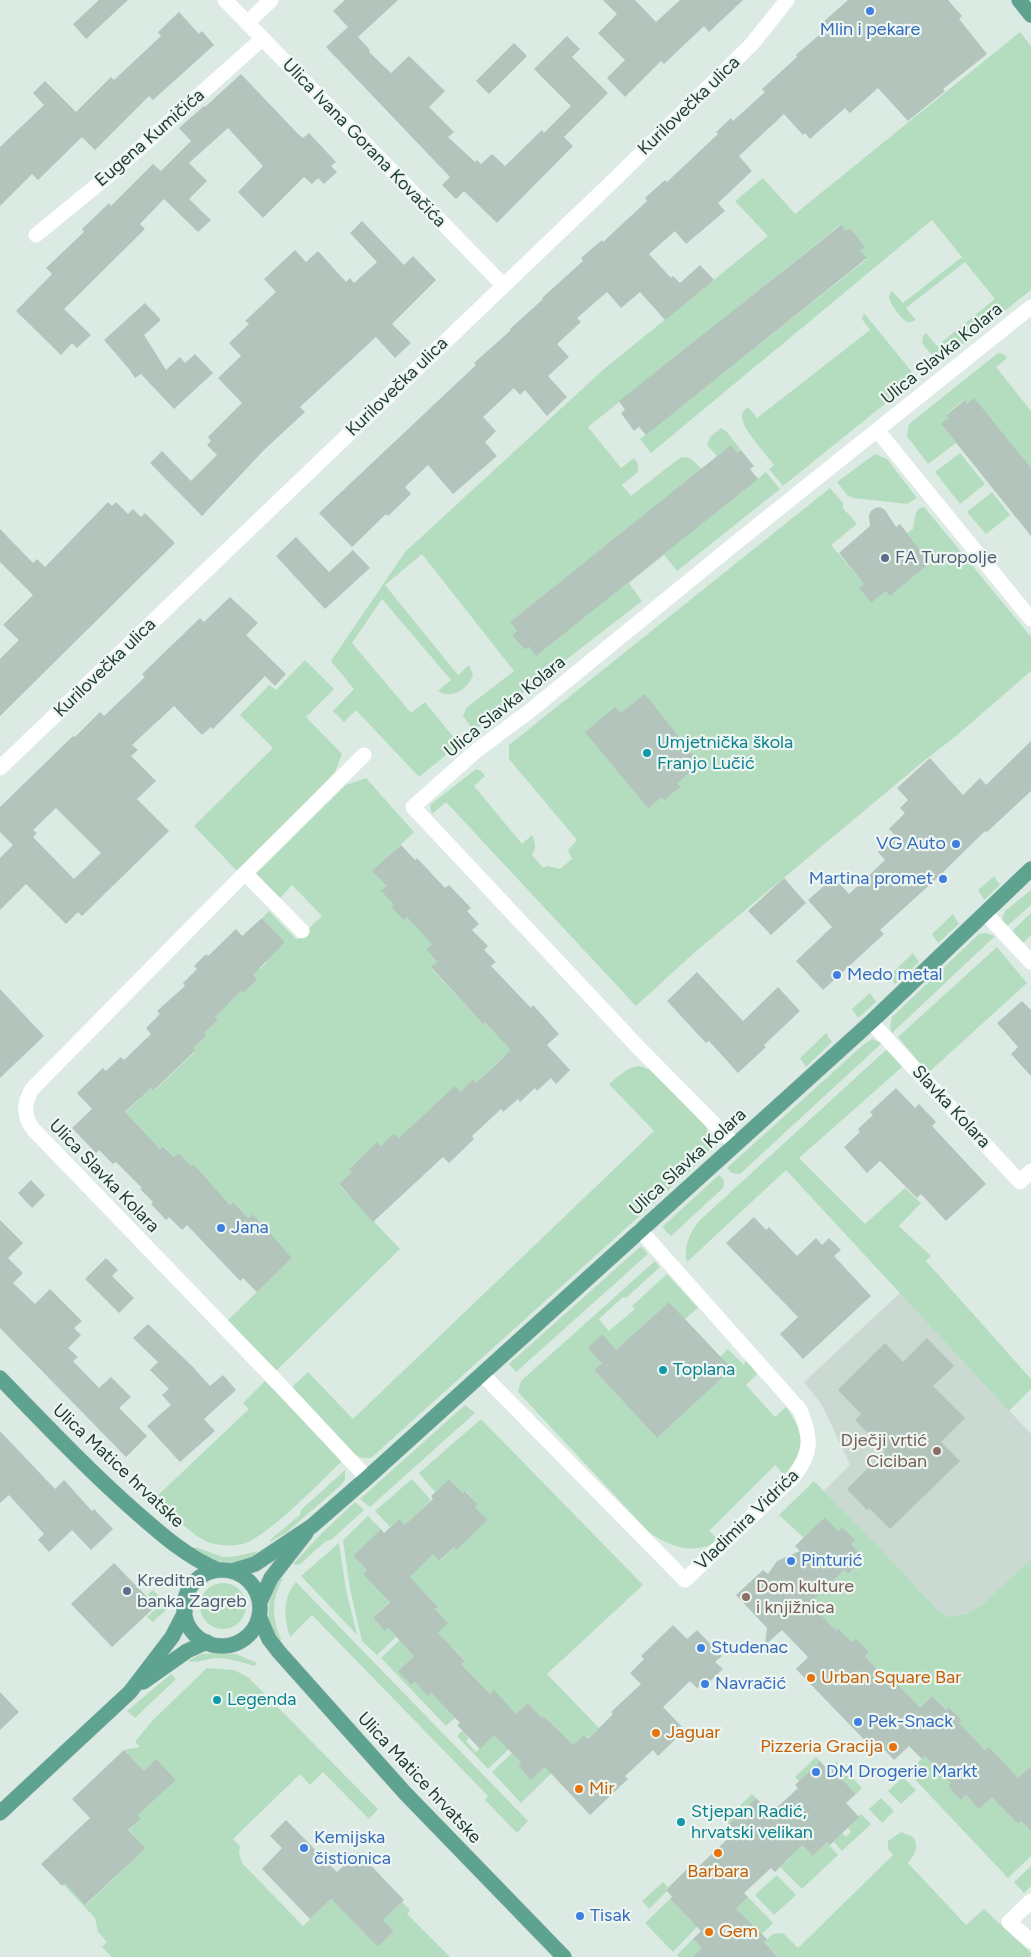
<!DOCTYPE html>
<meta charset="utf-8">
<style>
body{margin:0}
canvas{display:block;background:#dceae4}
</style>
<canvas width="1031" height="1957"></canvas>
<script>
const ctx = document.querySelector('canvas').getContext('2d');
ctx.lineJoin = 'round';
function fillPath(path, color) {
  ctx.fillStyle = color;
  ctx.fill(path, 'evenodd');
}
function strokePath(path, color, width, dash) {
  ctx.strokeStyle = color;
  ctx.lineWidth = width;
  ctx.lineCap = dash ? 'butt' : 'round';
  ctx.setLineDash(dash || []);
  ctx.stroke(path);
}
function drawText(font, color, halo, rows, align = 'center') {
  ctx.font = font + ' Figtree,sans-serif';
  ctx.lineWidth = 4.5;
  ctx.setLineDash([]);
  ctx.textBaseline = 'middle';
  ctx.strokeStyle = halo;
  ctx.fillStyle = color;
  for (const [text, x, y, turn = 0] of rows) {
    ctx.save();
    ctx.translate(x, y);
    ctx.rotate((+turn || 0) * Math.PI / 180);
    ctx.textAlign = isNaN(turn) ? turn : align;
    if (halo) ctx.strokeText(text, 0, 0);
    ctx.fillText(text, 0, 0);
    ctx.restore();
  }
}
fillPath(new Path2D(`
 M900 1293 1031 1434V1559L983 1604 966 1614 949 1617 937 1609 878 1546 824 1491 850 1465 822 1405 804 1382Z`), '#cad9d2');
fillPath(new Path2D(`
 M1020 32 1031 46V290L945 358C934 361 928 350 922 343L923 336 926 333 937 346 995 299 965 262 906 308 916 320C913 321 910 323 908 322 902 321 888 301 889 296L892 291 903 303 962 257 932 220 651 453 640 439 867 259 860 250 864 247 850 228 846 231 840 225 588 427 621 468 634 458 638 464V472L622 485 631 496 681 457 690 458 702 469 510 622 517 631 512 635 525 650 529 647 537 655 766 472 780 489 677 571 664 555 629 583 642 601 474 731 463 716 466 708 514 671 422 554 385 585 458 675 469 665 473 675C468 689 452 700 438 691L451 680 382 599 352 643 411 713 425 702 455 739 457 746 419 777 356 710 344 722 333 711 354 689 331 661 405 552 604 369 768 236 735 201 763 178 795 214Z
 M864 313 912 372 913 377 912 382 783 486 769 469 774 465C767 455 742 429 742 417 742 412 744 410 748 407L757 418 870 330 862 319Z
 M998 353 1003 354 1007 358 996 367 1031 411V468L964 400 946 414 949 418 942 425 956 443 928 464 907 436 909 424Z
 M721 428 726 431 741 450 737 453 731 446 717 456 707 445 710 437Z
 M960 453 985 484 960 504 935 472Z
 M875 454 887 459 917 498 907 504 853 498 847 495 837 482Z
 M830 488 843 503V508L857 524 831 545 864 584 859 588 871 603 886 591 890 596 930 563 907 533 913 529C915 520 914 508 924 507L1031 637V671L956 736 925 760 695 952 636 1006 446 802 432 814 430 805 476 769 481 771 485 776 474 786 522 844 532 835C535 843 537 848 532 855L543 868 548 866 560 869 572 859 568 850 577 840 509 759V745Z
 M992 492 1010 515 986 534 967 512Z
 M305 660 334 689 306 717 342 754 335 772 238 872 194 826 273 748 240 715 269 685 276 690Z
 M366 778 414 832 373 871 387 886 382 892 394 905 392 907 404 920 407 917 435 941 426 949 437 962 431 968 483 1024 485 1022 518 1053 504 1056 476 1083 473 1079 460 1092 399 1138 394 1133 381 1146 377 1143 349 1168 352 1172 339 1185 400 1249 275 1372 227 1321 292 1258 271 1236 257 1235 265 1227 253 1214 248 1218 233 1202 230 1205 220 1194 214 1199 191 1166 179 1153 174 1157 164 1146 160 1149 121 1108 126 1112 151 1088 154 1091 195 1052 185 1040 204 1033 218 1020 212 1014 229 1003 241 991 243 993 257 980 246 968 252 962 260 969 267 962 266 960 285 942 262 918 269 911 297 940 322 916 292 885 280 898 256 874 346 785Z
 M994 876 1000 885 984 900 978 890Z
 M1031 890V905L1006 927 1002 919 1005 911Z
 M1031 913V935L1022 944 1011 932Z
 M953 914 959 924 938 943 932 934Z
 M985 933 995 936 892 1033 890 1027 892 1017 979 934Z
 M997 947 1027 983 928 1073 898 1037Z
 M913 953 919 962 895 984 889 976Z
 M870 993 876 1002 858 1018 852 1009Z
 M826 1033 832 1042 806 1067 800 1058Z
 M872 1039 882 1043 740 1174 732 1173 727 1168 863 1045Z
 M887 1049 902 1067 799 1158 865 1224 905 1188 921 1203 899 1226 931 1256 926 1261 1031 1379V1389L1009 1411 786 1170 687 1262C683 1247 690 1232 699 1221Z
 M640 1066 655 1072 706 1127 711 1145 706 1156 371 1458H362L354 1454 291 1388 308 1372 353 1419 654 1131 609 1084C619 1076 627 1067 640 1066Z
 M719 1175 724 1180 723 1188 671 1236 662 1227Z
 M641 1246 648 1254 516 1372 509 1364Z
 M655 1261 660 1267 626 1298 623 1297 599 1319 609 1331 635 1309 632 1306 667 1274 698 1308 685 1319 669 1302 594 1370 657 1438 731 1370 720 1357 728 1349 744 1365 746 1360 757 1374 746 1385 775 1417 786 1407C807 1436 804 1448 785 1476L775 1465 709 1531 719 1540C697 1556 668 1547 649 1532L518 1392 521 1381Z
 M265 1381 342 1461C322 1480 266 1539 242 1544 233 1546 220 1546 211 1543 192 1537 170 1512 155 1498L249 1409 243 1403Z
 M465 1405 475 1413 370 1507 360 1499Z
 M481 1419 643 1585 547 1674 599 1728 588 1738 584 1735 571 1747 555 1730 556 1728 545 1716 542 1718 528 1703 512 1718 493 1691 490 1694 461 1664 465 1660 452 1647 448 1650 434 1636 448 1623 435 1609 438 1607 425 1593 407 1580 429 1550 440 1561 454 1547 456 1549 488 1520 475 1507 478 1504 466 1491 463 1493 449 1479 435 1492 419 1473Z
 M345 1470V1479L341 1485 286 1533 270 1542 271 1539 300 1515 301 1510Z
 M412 1479 431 1500 420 1511 409 1529 399 1519 390 1527 375 1511Z
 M814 1481 878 1546 937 1609 949 1617 966 1614 983 1604 1031 1559V1766L1016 1781 989 1747 985 1750 959 1723 962 1720 950 1707 946 1710 932 1696 917 1711 907 1694 895 1681 891 1683 865 1656 869 1652 856 1638 852 1642 838 1628 836 1631 809 1603 844 1570 848 1574 864 1558 851 1544 854 1540 842 1527 838 1531 825 1517 804 1538 779 1515Z
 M355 1502 364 1510 331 1540 326 1541 299 1565 293 1564 322 1533Z
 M368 1516 381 1529 353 1556 367 1570 363 1574 393 1598 373 1618 385 1631 388 1628 396 1637 377 1655 362 1641 350 1589 343 1540Z
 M339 1543 346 1590 357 1635 301 1576Z
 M195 1547 223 1557 238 1556 257 1551 256 1555C235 1569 213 1562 192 1551Z
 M280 1579H283C271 1598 272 1619 281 1639L279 1644C276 1638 271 1632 270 1625 266 1611 271 1590 280 1579Z
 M296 1582 528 1821 517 1833 485 1800 488 1796 312 1615 290 1637C284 1617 282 1598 296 1582Z
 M200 1606a23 23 0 1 1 46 0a23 23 0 1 1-46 0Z
 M153 1590 167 1605 166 1610 153 1622 147 1617 158 1607 148 1594Z
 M400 1640 418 1652 398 1671 411 1685 415 1682 429 1695 431 1693 455 1718 446 1726 381 1658Z
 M216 1653 236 1654 257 1663 254 1666C242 1662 229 1658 217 1658 208 1658 197 1664 188 1661L201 1654Z
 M207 1668 234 1670 248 1677 378 1809 369 1819 323 1772 310 1785 300 1774 233 1839 240 1846 239 1853 242 1863 303 1926 331 1899 378 1947 394 1931 383 1920 402 1902 410 1910 407 1914 450 1957H112L102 1947 107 1942 98 1932 95 1918 63 1884 69 1879 86 1905 146 1848 129 1830 141 1819 138 1815 176 1780 156 1760 144 1771 124 1750 140 1747 135 1742 152 1721Z
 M171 1674 176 1679 135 1718 127 1711Z
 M462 1731 469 1738 466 1741 476 1752 496 1733 510 1748 488 1769 457 1736Z
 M512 1753 521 1762 518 1766 531 1780 550 1762 556 1769 521 1803 492 1772Z
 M925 1756 951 1783 948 1786 961 1799 966 1795 979 1809 995 1794 1005 1810 1018 1824 1021 1821 1031 1831V1856L1008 1878 908 1772Z
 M816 1757 820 1761 799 1781 795 1777Z
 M837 1762 862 1788 856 1794 830 1767Z
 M903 1777 916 1790 901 1804 888 1791Z
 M752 1794 756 1798 729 1824 725 1820Z
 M881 1798 894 1811 882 1823 869 1809Z
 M861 1814 871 1824 842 1851 834 1842 842 1833 846 1837 851 1832 848 1828Z
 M901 1832 913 1837C920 1847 914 1855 908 1863L966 1925 984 1909 1031 1953V1957H775L777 1955 764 1942 773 1934 783 1933 798 1948 893 1855 888 1849V1841Z
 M798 1841 813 1856 827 1842 838 1855 802 1889 780 1867 789 1859 785 1854Z
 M1031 1866V1886L1024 1893 1014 1882Z
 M777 1875 796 1895 774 1915 755 1895Z
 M663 1882 668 1887 666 1889 667 1891 649 1909 642 1901Z
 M748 1897 773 1923 762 1934 754 1926 751 1928 734 1911Z
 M670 1899 697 1927 673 1952 645 1923Z
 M693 1939 702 1948 700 1950 707 1957H679L677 1955Z`), '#b3ddbe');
fillPath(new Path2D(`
 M99 0H128L86 39 73 24Z
 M345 0H398L358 37 370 50 369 52 391 73 409 56 445 91 429 107 454 132 448 137 475 162 477 160 481 164 492 154 505 166 542 130 544 133 571 106 534 69 567 36 580 49 572 57 608 93 564 137 573 146 497 223 464 191 456 199 442 185 450 177 326 47 348 27 333 11Z
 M603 0H635L656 22 680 0H743L709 32 704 26 664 64 661 61 625 97 607 78 625 60 598 33 617 14Z
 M848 0H948L962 16 959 19 987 54 943 89 945 91 908 121 878 88 850 113 845 108 810 139 805 133 803 135 784 114 739 156 752 171 718 203 725 211 686 244 675 231 649 254 671 278 673 276 680 283 700 265 714 280 665 320 640 292 621 308 607 292 577 318 581 322 557 344 569 357 548 376 567 397 547 416 525 390 520 395 514 388 483 417 496 431 485 442 497 456 453 494 428 465 405 487 411 494 388 516 386 514 352 547 319 513 476 365 474 363 511 330 510 329 543 299 542 298 583 261 581 258 602 240 603 242 647 201 645 198 665 180 667 182 718 134 716 132 731 118 733 121 765 92 762 89 797 57 796 55 826 29 821 24Z
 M179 12 199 34 202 31 214 45 153 100 149 96 95 150 82 137 38 180 32 174 0 206V147L44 105 33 93 45 81 76 112 111 77 114 80 161 36 158 32Z
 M514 43 527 56 489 94 476 81Z
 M241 74 298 134 303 138 309 133 336 162 331 166 337 172 324 184 318 178 312 184 304 177 263 218 238 192 263 166 228 128 189 163 207 181 189 199 211 220 198 232 164 199 140 224 145 229 64 309 91 335 77 348 72 343 61 355 16 311 52 274 46 268 84 232 82 229 109 203 111 206 153 164 161 171 191 141 179 128 204 106 205 107Z
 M362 221 404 265 413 256 436 280 392 324 411 343 395 358 376 337 300 407 305 412 264 450 202 516 150 463 162 451 191 481 217 455 207 445 211 441 208 437 242 403 218 378 241 356 229 343 249 324 245 321 276 292 264 279 295 250 306 262 318 251 346 282 350 278 354 283 377 262 350 233Z
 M841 225 846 231 850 228 865 247 860 250 867 258 646 435 639 427 634 431 621 413 625 410 619 401Z
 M145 303 161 320 144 335 166 370 180 357 185 363 195 354 213 373 174 409 141 374 135 378 129 369 104 340Z
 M974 398 1031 468V536L941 424 949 418 946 415 965 400 967 404Z
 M731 445 737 453 741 450 754 466 750 469 758 479 536 656 529 647 525 650 512 635 517 631 510 622Z
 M108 502 112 506 116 502 128 514 133 509 141 517 145 513 175 543 0 716V659L19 640 3 625 33 595 0 562V529L33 563 37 559 45 567Z
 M880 507 885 510 896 527 900 524 930 563 890 596 886 591 871 603 859 588 864 584 839 553 870 526 869 515 871 511 875 508Z
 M296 537 329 572 353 550 370 568 325 609 276 556Z
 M230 597 258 623 246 635 286 674 275 686 265 676 213 729 211 727 202 735 174 706 132 745 138 750 131 756 156 781 137 799 169 831 82 916 78 912 66 924 26 884 0 910V858L13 845 0 832V807L73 736 75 737 100 712 104 716 145 677 142 674 200 618 204 622ZM56 808 101 853 74 879 33 837 37 833 33 830Z
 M645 694 700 764 677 783 680 787 664 800 662 797 648 808 585 732 615 707 621 713Z
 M1031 741V791L987 832 985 831 937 878 880 930 884 934 823 990 796 961 832 927 808 900 834 877 849 894 885 860 878 852 895 835 889 829 905 813 900 808 908 800 897 788 930 758 963 795 980 778 986 785Z
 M401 845 415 860 417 858 445 888 449 885 471 908 467 911 479 924 472 930 488 946 484 950 496 962 491 966 531 1008 533 1005 559 1034 547 1045 570 1070 556 1084 551 1078 537 1091 535 1088 520 1102 518 1099 503 1112 501 1109 472 1136 474 1139 449 1163 443 1157 373 1222 339 1184 352 1172 349 1169 377 1142 381 1146 394 1133 399 1138 455 1086 460 1092 473 1079 476 1083 511 1050 485 1022 483 1024 431 967 437 962 426 949 432 944 407 917 404 920 391 907 394 905 381 891 387 886 372 871Z
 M784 878 806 903 771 935 748 911Z
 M262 918 285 942 253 975 257 980 243 993 241 991 215 1017 218 1020 204 1033 206 1036 193 1048 195 1051 153 1091 151 1088 125 1112 160 1149 163 1146 174 1157 179 1153 191 1166 193 1164 230 1205 233 1202 248 1218 253 1214 292 1258 257 1292 243 1278 240 1281 187 1225 182 1230 169 1217 166 1220 151 1204 153 1202 140 1189 142 1188 116 1162 113 1164 99 1150 96 1153 72 1128 92 1109 77 1093 103 1068 106 1071 121 1057 124 1060 151 1034 146 1028 160 1014 157 1011 185 986 183 983 197 969 194 966 206 954 208 956 236 929 242 936Z
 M697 972 743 1021 778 987 800 1011 764 1045 766 1047 738 1073 709 1041 706 1043 667 1001Z
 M0 989 44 1036 0 1078Z
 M1022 1001 1031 1010V1076L1011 1054 1018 1047 997 1023Z
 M896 1088 915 1108 919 1104 936 1122 932 1126 986 1184 946 1221 921 1194 917 1198 880 1161 867 1173 844 1147 860 1132 858 1129 873 1115 870 1112Z
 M31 1180 45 1195 32 1208 18 1193Z
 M754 1217 766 1230 769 1227 797 1256 816 1238 822 1245 829 1238 841 1250 834 1256 871 1296 803 1359 780 1334 798 1317 726 1243Z
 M0 1220 23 1243 8 1258 23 1273 13 1283 35 1304 50 1289 82 1321 74 1328 81 1335 68 1348 78 1357 73 1361 99 1388 111 1377 131 1397 119 1408 147 1436 126 1457 0 1328Z
 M106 1258 118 1270 112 1276 134 1298 119 1313 85 1279Z
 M669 1302 732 1369 657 1438 594 1370 602 1363 588 1348 602 1334 616 1350Z
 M148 1324 193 1367 210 1386 223 1375 236 1390 204 1419 215 1431 180 1462 147 1426 171 1405 162 1395 169 1389 150 1370 158 1362 133 1338Z
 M927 1338 954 1366 933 1386 965 1418 941 1442 960 1461 890 1529 869 1508 867 1510 847 1489 885 1451 855 1420 861 1414 838 1390 885 1343 903 1362Z
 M0 1431 55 1489 64 1480 92 1511 94 1509 113 1529 91 1550 72 1530 49 1552 38 1540 44 1534 9 1495 0 1503Z
 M449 1479 463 1493 465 1491 478 1504 475 1507 488 1520 456 1550 454 1547 439 1561 433 1554 410 1577 438 1607 435 1609 448 1623 438 1633 465 1661 461 1664 490 1694 494 1690 516 1714 528 1703 542 1718 544 1716 573 1745 584 1735 588 1739 613 1714 611 1712 641 1684 630 1673 644 1659 641 1656 673 1625 687 1639 697 1630 722 1656 715 1662 723 1669 706 1685 703 1683 697 1688 690 1681 663 1707 685 1730 658 1756 653 1750 625 1776 628 1779 590 1815 545 1767 531 1780 518 1766 521 1762 494 1735 480 1749 457 1725 460 1723 431 1693 428 1696 415 1682 411 1685 398 1671 414 1656 388 1628 385 1631 373 1618 390 1602 363 1574 367 1570 353 1556 381 1529 384 1533 399 1519 405 1525 433 1499 431 1496Z
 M825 1517 838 1531 842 1527 855 1540 851 1544 864 1558 848 1574 844 1570 810 1603 836 1631 838 1628 852 1642 856 1638 869 1652 865 1656 891 1684 894 1680 920 1708 932 1696 946 1710 949 1707 962 1720 959 1723 985 1750 989 1747 1018 1778 1031 1766V1831L1021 1821 1018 1824 992 1797 979 1809 966 1795 961 1800 948 1786 951 1783 925 1756 922 1759 909 1746 894 1760 881 1746 875 1751 796 1669 808 1657 782 1630 765 1645 767 1628 736 1595 763 1570 768 1574 777 1561 800 1551 795 1546Z
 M114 1563 156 1606 112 1647 71 1604Z
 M0 1692 19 1712 0 1730Z
 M124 1750 144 1771 156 1759 176 1780 138 1815 141 1819 128 1830 146 1848 85 1905 65 1883 62 1886 41 1864 90 1818 72 1799Z
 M820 1761 828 1770 830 1767 856 1794 846 1803 859 1817 830 1845 827 1842 813 1856 802 1845 775 1872 771 1868 744 1893 748 1897 736 1909 767 1939 764 1942 778 1957H693L702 1948 693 1939 701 1931 670 1899 672 1897 666 1890 691 1865 695 1870 736 1831 729 1824 756 1798 771 1813 798 1788 795 1785Z
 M286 1820 337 1872 358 1852 404 1900 383 1920 394 1931 378 1947 331 1899 310 1919 262 1869 282 1848 270 1836Z`), '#b2c4bc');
const major = new Path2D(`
 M1019 0 1031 15
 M0 1378C45 1424 89 1471 137 1513 162 1535 187 1557 218 1570
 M184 1608a38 38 0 1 1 76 0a38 38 0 1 1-76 0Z
 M232 1571 255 1564 312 1526 367 1478 871 1022 1031 869
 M260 1602 271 1578 306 1533
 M259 1616 269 1639 279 1652 405 1793 564 1957
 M143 1682 187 1651 207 1642
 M0 1813 130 1692 172 1637 185 1612`);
strokePath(major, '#bbc4c2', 16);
strokePath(new Path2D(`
 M225 0 503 285
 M247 23 271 0
 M36 235 113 172 262 39
 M877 430 1031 619
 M364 755 245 873 32 1089C24 1103 23 1116 33 1129L281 1386 367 1478
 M0 768 614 180 752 44 787 0
 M245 873 302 931
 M985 913 1031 962
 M871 1022 1020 1182 1031 1171
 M735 1145 638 1047 413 807 476 751 531 710 727 550 1031 307
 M482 1374 685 1580 794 1476C813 1452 811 1437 800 1410L640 1230
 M1031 1901 1009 1922 1031 1941`), '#fff', 15);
strokePath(major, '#5ea290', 15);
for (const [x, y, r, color] of [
 [870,11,5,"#3f7fe0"],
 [885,558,5,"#5c6f8a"],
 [647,753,5,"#0f9aa8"],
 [956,844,5,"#3f7fe0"],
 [943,879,5,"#3f7fe0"],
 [837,975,5,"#3f7fe0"],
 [221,1228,5,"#3f7fe0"],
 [663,1370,5,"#0f9aa8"],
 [937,1451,5,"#8d6e63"],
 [791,1561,5,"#3f7fe0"],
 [127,1591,5,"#5c6f8a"],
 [746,1597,5,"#8d6e63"],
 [701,1648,5,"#3f7fe0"],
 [811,1678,5,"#e8710a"],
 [705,1684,5,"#3f7fe0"],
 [217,1700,5,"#0f9aa8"],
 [858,1722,5,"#3f7fe0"],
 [656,1733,5,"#e8710a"],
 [893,1747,5,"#e8710a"],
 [816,1772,5,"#3f7fe0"],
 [579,1789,5,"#e8710a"],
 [681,1822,5,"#0f9aa8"],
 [304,1848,5,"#3f7fe0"],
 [718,1853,5,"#e8710a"],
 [580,1916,5,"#3f7fe0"],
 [709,1932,5,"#e8710a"]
]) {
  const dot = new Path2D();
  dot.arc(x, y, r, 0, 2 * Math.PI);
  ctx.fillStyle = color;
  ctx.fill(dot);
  strokePath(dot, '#edf6f1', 2);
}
drawText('18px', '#366cbe', '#edf6f1', [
 ["Mlin i pekare",870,30,"center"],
 ["VG Auto",946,844,"right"],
 ["Martina promet",933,879,"right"],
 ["Medo metal",847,975],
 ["Jana",231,1228],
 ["Pinturić",801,1561],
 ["Studenac",711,1648],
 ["Navračić",715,1684],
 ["Pek-Snack",868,1722],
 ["DM Drogerie Markt",826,1772],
 ["Kemijska",314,1838],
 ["čistionica",314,1859],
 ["Tisak",590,1916]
], 'left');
drawText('18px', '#1d3932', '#edf6f1', [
 ["Kurilovečka ulica",689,106,-44],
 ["Eugena Kumičića",150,138,-41],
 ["Ulica Ivana Gorana Kovačića",364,143,46],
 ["Ulica Slavka Kolara",942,354,-39],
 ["Kurilovečka ulica",397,387,-44],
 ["Kurilovečka ulica",105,668,-44],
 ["Ulica Slavka Kolara",505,707,-39],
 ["Slavka Kolara",951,1107,47],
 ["Ulica Slavka Kolara",688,1162,-42],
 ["Ulica Slavka Kolara",104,1176,46],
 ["Ulica Matice hrvatske",118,1466,43],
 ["Vladimira Vidrića",747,1520,-44],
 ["Ulica Matice hrvatske",419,1778,47]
]);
drawText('18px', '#4e5e75', '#edf6f1', [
 ["FA Turopolje",895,558],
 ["Kreditna",137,1581],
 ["banka Zagreb",137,1602]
], 'left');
drawText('18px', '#0d838f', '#edf6f1', [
 ["Umjetnička škola",657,743],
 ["Franjo Lučić",657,764],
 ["Toplana",673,1370],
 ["Legenda",227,1700],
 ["Stjepan Radić,",691,1812],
 ["hrvatski velikan",691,1833]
], 'left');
drawText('18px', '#785e54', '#edf6f1', [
 ["Dječji vrtić",927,1441],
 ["Ciciban",927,1462],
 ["Dom kulture",756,1587,"left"],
 ["i knjižnica",756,1608,"left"]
], 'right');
drawText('18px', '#c56008', '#edf6f1', [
 ["Urban Square Bar",821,1678],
 ["Jaguar",666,1733],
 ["Pizzeria Gracija",883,1747,"right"],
 ["Mir",589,1789],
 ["Barbara",718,1872,"center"],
 ["Gem",719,1932]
], 'left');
</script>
